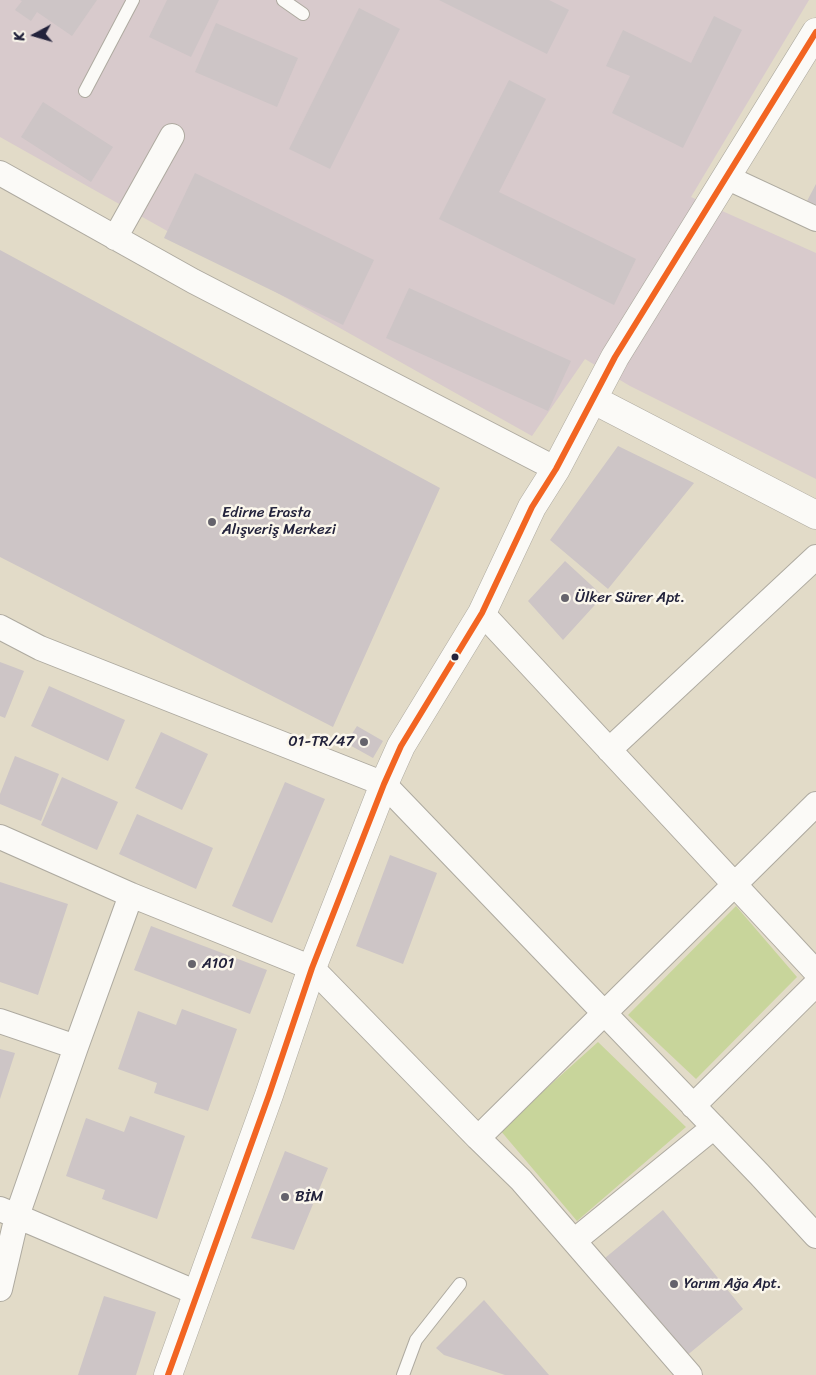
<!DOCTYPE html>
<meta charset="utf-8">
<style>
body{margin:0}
#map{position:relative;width:816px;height:1375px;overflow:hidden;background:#e2dbc8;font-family:Sriracha,sans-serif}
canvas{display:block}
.north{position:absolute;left:10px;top:10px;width:50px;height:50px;-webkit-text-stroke:4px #fbf7ec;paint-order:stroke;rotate:264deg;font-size:14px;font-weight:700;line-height:20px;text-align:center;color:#22223b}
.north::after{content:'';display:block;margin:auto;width:18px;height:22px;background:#22223b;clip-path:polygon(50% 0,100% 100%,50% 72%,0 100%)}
</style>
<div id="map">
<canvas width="816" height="1375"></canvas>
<div class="north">K</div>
</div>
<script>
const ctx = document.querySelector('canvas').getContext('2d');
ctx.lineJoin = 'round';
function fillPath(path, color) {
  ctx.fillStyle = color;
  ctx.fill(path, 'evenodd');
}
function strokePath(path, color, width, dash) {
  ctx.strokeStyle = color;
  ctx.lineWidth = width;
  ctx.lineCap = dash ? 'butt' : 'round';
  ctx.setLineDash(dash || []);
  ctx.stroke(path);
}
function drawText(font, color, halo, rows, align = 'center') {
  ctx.font = font + ' Sriracha,sans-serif';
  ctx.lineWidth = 5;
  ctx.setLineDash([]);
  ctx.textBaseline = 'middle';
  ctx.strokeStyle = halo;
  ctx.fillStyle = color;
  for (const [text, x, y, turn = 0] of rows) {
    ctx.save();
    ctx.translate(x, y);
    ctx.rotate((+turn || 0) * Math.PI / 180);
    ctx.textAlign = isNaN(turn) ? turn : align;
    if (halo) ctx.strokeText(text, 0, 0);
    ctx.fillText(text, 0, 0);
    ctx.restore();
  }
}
fillPath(new Path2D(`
 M0 0H809L691 197 816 253V479L630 386 585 359 532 436 0 137Z`), '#d8cacc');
fillPath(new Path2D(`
 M736 906 797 977 696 1079 628 1015Z
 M598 1042 686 1127 577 1221 500 1130Z`), '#c8d59b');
fillPath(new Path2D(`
 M20 0H97L72 36 37 12 31 21 15 10 22 1Z
 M167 0H219L191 57 149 37Z
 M439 0H549L569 10 547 54Z
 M359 8 400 29 330 169 289 149Z
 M714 16 742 30 683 148 612 113 630 76 606 66 623 30 691 63Z
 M216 23 298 58 277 107 195 72Z
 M509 80 546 99 499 192 636 259 614 305 439 219Z
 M43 102 113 147 91 182 21 137Z
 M195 173 374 260 343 325 164 238Z
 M816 184V206L807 201Z
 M0 250 440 488 333 727 0 557Z
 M409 288 571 361 548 411 386 338Z
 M618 446 694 483 608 589 550 540Z
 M565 561 603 596 563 640 528 601Z
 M0 662 24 671 5 718 0 716Z
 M49 686 125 720 108 761 31 726Z
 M357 726 383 741 373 758 346 743Z
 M161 732 208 754 182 810 135 788Z
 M15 756 59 774 41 821 0 804V794Z
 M62 777 118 802 97 850 41 825Z
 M285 782 325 799 272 923 232 906Z
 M137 814 213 848 196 889 119 854Z
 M390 855 437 873 403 964 356 946Z
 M0 882 68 904 38 995 0 982Z
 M151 926 267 970 250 1014 134 970Z
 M182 1009 237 1029 208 1111 154 1093 157 1083 118 1069 138 1011 176 1025Z
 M0 1049 15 1053 0 1099Z
 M130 1116 185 1136 157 1219 102 1199 105 1190 66 1176 86 1118 124 1132Z
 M285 1151 328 1168 294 1250 251 1238Z
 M663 1210 743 1309 685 1357 605 1258Z
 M104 1296 156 1312 136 1375H78Z
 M484 1300 549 1375H505L444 1355 436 1348Z`), '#cdc5c6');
const lane = new Path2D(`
 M283 0 303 14
 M85 91 133 0
 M403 1375 416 1340 460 1284`);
const street = new Path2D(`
 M0 173 193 281 556 469
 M726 177 816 219
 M115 238 172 136
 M482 613 816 972
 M0 627 40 648 384 784 759 1174 816 1236
 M609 750 816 557
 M0 837 131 895 312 968 478 1138 521 1180 690 1375
 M0 1021 76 1047
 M693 1106 816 984
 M478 1138 816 804
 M0 1209 197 1293
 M574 1241 714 1127
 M0 1289 17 1216 76 1047 131 895`);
const secondary = new Path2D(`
 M594 400 816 515
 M168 1375 269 1095 312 968 384 784 401 746 482 613 532 507 556 469 615 357 816 32`);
strokePath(lane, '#aeaaa0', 14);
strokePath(street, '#aeaaa0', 26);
strokePath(secondary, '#aeaaa0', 29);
strokePath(lane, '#fbfaf7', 12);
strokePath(street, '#fbfaf7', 24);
strokePath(secondary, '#fbfaf7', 28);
strokePath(new Path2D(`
 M168 1375 269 1095 312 968 384 784 401 746 482 613 532 507 556 469 615 357 816 32`), '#f26522', 6);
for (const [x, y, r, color] of [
 [212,522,5,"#65636c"],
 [565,598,5,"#65636c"],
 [455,657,4.5,"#22223b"],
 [364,742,5,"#65636c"],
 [192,964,5,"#65636c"],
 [285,1197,5,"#65636c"],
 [674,1284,5,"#65636c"]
]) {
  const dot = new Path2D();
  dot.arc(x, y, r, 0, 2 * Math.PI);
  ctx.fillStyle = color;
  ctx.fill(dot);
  strokePath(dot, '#fbf7ec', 2);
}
drawText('15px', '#22223b', '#fbf7ec', [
 ["Edirne Erasta",222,513],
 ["Alışveriş Merkezi",222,530],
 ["Ülker Sürer Apt.",575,598],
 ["01-TR/47",354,742,"right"],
 ["A101",202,964],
 ["BİM",295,1197],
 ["Yarım Ağa Apt.",684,1284]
], 'left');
</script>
